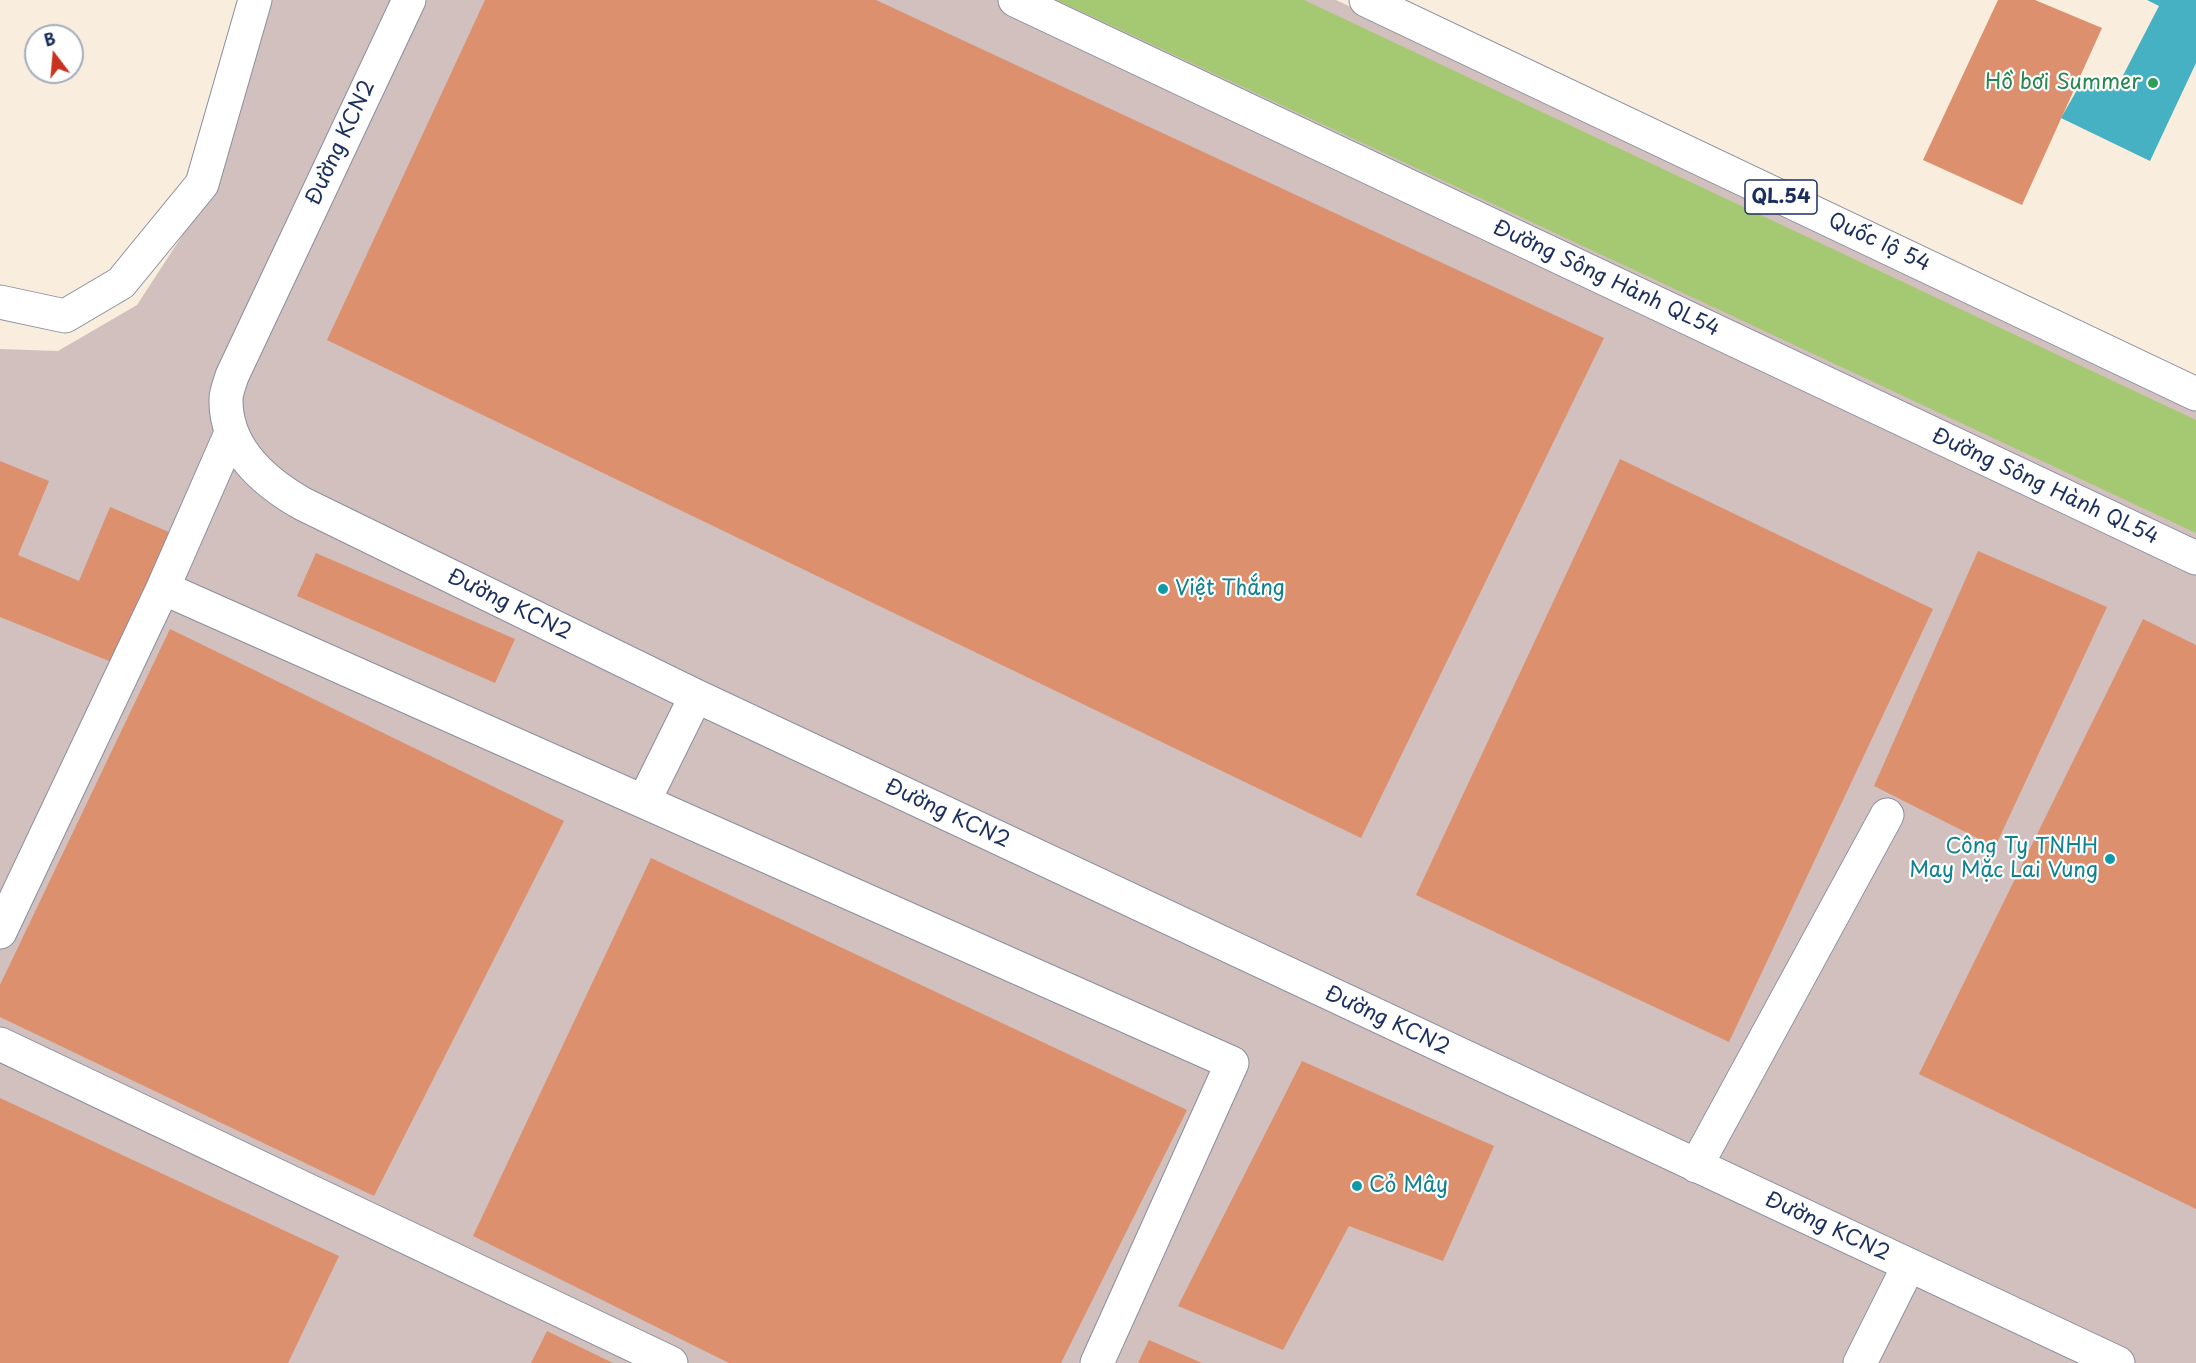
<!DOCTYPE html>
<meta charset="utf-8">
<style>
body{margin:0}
#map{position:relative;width:2196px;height:1363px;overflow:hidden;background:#f9edde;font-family:"Playpen Sans",sans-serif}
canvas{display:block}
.north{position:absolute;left:24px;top:24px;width:60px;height:60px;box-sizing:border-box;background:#fff;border:2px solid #a4acbf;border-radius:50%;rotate:344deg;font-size:16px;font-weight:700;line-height:24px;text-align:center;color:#1b2f5e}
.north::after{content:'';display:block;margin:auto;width:21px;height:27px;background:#c8321e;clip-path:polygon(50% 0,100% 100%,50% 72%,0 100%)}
</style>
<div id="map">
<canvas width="2196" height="1363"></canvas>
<div class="north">B</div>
</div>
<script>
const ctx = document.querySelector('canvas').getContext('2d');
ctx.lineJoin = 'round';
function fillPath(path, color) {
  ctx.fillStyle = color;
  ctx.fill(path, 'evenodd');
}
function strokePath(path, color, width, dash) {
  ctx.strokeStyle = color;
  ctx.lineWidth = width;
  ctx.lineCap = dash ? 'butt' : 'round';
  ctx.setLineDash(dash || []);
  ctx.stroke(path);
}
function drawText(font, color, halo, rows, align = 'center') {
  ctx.font = font + ' "Playpen Sans",sans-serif';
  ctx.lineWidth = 4.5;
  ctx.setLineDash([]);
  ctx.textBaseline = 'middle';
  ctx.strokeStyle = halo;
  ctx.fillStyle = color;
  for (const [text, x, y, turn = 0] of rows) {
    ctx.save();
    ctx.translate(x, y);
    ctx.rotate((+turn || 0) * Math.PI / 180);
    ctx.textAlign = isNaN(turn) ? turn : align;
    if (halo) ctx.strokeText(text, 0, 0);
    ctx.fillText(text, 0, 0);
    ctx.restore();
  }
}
fillPath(new Path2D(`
 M269 0H1336L2196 405V1363H0V349L58 351 137 305 193 219Z`), '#d1c0bd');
fillPath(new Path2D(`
 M1057 0H1304L2196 420V533Z`), '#a5c972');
fillPath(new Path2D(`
 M2147 0H2196V63L2150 161 2061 118 2085 76 2116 89 2159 6Z`), '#45b1c2');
fillPath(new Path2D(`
 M485 0H876L1604 338 1361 838 327 340Z
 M1998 0H2035L2102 28 2022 205 1923 160Z
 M1620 459 1933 609 1729 1042 1416 895Z
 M0 461 49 481 18 555 79 581 110 507 169 532 114 663 0 617Z
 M1978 551 2107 607 1995 847 1874 786Z
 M316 553 515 639 495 683 297 596Z
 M2143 619 2196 645V1209L1919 1074Z
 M170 629 564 821 374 1196 0 1017V985Z
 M651 858 1187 1110 1061 1363H729L473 1236Z
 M1302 1061 1494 1146 1443 1261 1349 1226 1283 1350 1178 1306Z
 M0 1098 339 1256 288 1363H0Z
 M547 1331 613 1363H531Z
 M1149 1340 1202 1363H1138Z`), '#dc906e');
const minor = new Path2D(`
 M409 0 232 376C230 383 226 392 226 399 225 448 264 482 303 504L696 696 2118 1363
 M1015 0 2196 558
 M0 302 65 316 121 283 202 184 255 0
 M163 588 1232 1063 1097 1363
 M644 801 696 696
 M0 932 163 588 231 433
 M0 1044 671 1363
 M1696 1166 1887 815
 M1860 1363 1909 1265`);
const highway = new Path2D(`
 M1366 0 2196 394`);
strokePath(minor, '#8a8e9e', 35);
strokePath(highway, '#8a8e9e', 35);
strokePath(minor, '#fff', 33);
strokePath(highway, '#fff', 33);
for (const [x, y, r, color] of [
 [2153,83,6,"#2e9e5b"],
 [1163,589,6,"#0f9aa8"],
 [2110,859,6,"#0f9aa8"],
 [1357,1186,6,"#0f9aa8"]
]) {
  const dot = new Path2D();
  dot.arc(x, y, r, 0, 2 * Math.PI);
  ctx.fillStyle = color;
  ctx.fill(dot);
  strokePath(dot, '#fff', 2);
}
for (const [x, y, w] of [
 [1781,197,72]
]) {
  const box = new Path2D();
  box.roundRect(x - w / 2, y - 17, w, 34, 4.5);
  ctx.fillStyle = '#fff';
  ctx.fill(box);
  strokePath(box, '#1b2f5e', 1.5);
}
drawText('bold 20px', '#1b2f5e', null, [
 ["QL.54",1781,197]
]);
drawText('21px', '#27864d', '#fff', [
 ["Hồ bơi Summer",2141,83]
], 'right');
drawText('21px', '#1b2f5e', '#fff', [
 ["Đường KCN2",341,143,-65],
 ["Quốc lộ 54",1879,243,25],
 ["Đường Sông Hành QL54",1606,279,25],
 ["Đường Sông Hành QL54",2045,487,25],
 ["Đường KCN2",509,605,26],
 ["Đường KCN2",947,814,25],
 ["Đường KCN2",1387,1021,25],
 ["Đường KCN2",1827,1227,25]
]);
drawText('21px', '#0d838f', '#fff', [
 ["Việt Thắng",1175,589],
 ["Công Ty TNHH",2098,847,"right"],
 ["May Mặc Lai Vung",2098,871,"right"],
 ["Cỏ Mây",1369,1186]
], 'left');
</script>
